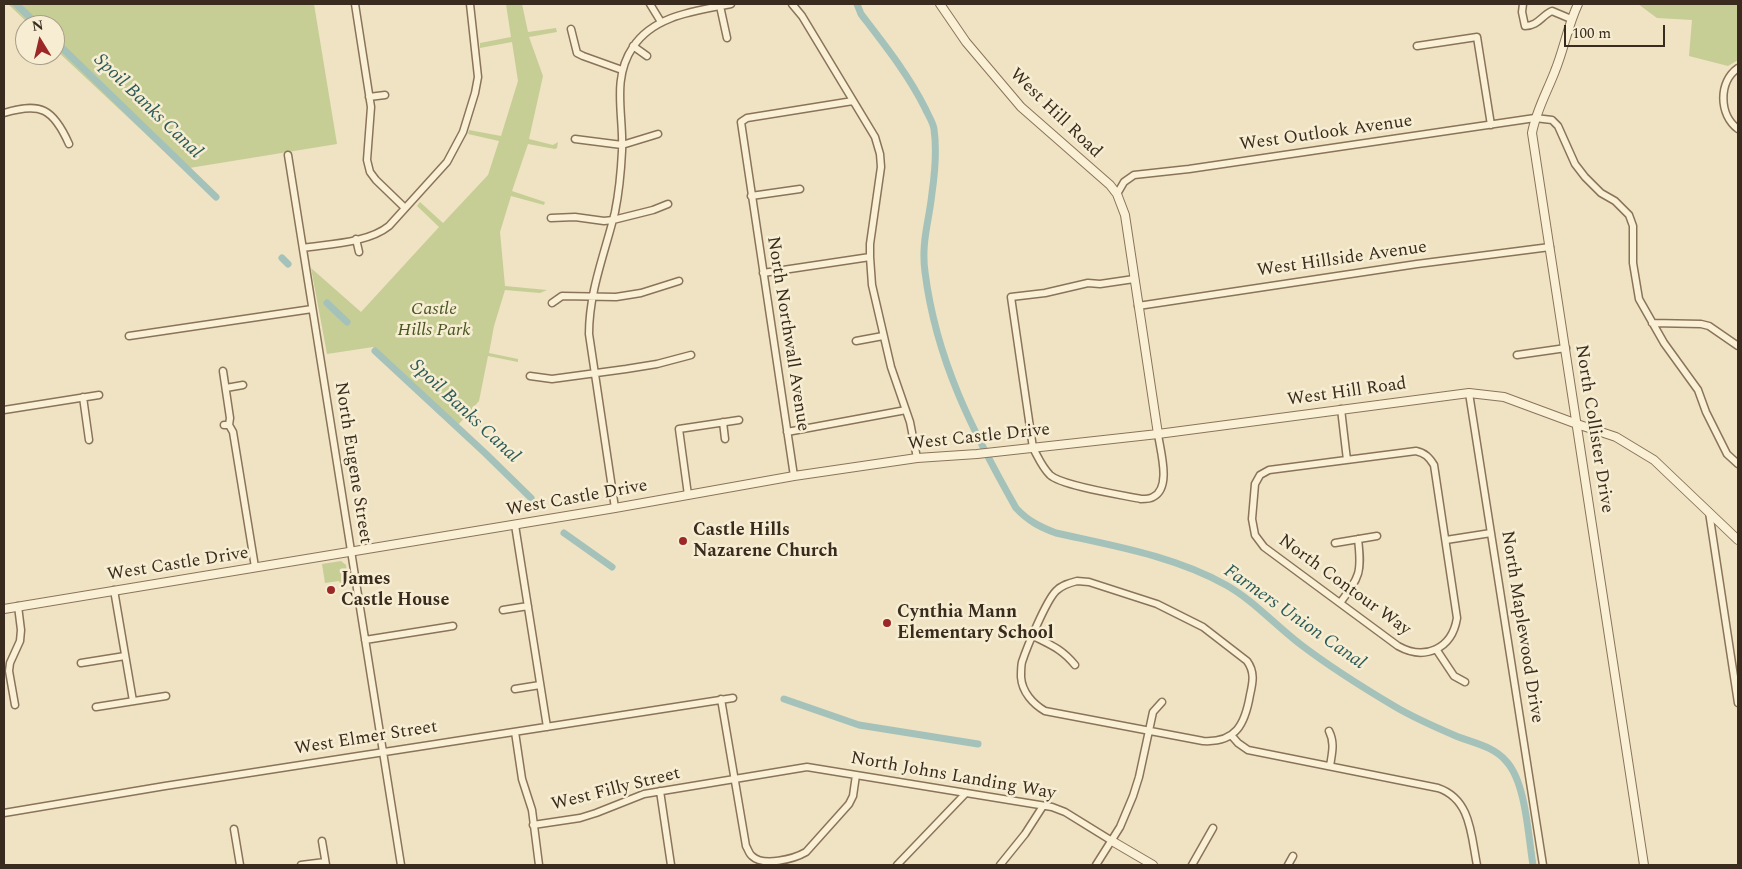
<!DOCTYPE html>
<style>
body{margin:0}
#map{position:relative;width:1742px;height:869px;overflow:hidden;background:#efe3c3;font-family:Spectral,serif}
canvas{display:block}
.frame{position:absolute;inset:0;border:5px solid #392b1d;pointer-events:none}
.north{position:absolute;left:15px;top:15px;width:50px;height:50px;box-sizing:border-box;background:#f6edd2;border:1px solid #aa9f8a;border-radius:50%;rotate:351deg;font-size:14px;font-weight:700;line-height:20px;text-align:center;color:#392b1d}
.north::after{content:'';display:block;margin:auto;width:18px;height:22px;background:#9b2827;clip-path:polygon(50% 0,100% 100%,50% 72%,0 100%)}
.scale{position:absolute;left:1564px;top:25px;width:101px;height:22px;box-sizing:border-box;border:2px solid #392b1d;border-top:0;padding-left:6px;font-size:15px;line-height:18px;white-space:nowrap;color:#392b1d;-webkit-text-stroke:4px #f6edd2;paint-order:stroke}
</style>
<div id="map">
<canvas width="1742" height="869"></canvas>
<div class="frame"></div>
<div class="north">N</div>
<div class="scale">100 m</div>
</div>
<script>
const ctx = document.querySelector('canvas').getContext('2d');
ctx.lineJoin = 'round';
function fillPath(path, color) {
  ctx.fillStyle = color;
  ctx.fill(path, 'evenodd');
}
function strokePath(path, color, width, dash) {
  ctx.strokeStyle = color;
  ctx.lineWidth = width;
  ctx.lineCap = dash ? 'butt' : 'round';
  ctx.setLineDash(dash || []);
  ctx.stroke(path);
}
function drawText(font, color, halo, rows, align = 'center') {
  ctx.font = font + ' Spectral,serif';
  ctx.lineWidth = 5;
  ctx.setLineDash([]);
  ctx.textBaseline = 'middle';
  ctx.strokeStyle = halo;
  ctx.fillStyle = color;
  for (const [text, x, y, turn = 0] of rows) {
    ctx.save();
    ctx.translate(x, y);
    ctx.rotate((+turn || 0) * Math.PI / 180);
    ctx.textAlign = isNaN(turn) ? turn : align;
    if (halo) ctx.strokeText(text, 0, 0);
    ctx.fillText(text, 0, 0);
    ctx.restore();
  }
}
fillPath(new Path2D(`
 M8 4H314L337 144 183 169 55 49V25H30Z
 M506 4H522L528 32 556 28 557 32 529 37 543 76 529 139 553 145 558 142 557 148 555 149 528 144 512 191 545 202 544 205 511 196 500 232 505 286 547 290 540 293 505 290 494 326 489 353 518 359V362L488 356 479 401 458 425 373 347 327 354 311 268 361 312 439 227 417 206 420 202 443 223 488 175 499 141 468 134 469 130 501 136 518 81 512 42 480 48V43L511 37Z
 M1638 4H1738V60L1728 66 1689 56 1692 20 1657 18Z
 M341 561 346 565 349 585 341 586 339 581 325 583 322 564Z`), '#c6ce96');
strokePath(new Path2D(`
 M16 4 38 25
 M857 4 861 14C884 44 908 74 925 108 928 115 933 122 934 129 937 150 935 172 932 193 929 222 921 242 925 272 936 360 973 432 1016 508 1028 521 1040 527 1056 533 1114 546 1174 556 1226 585 1253 600 1275 625 1300 644 1330 667 1362 687 1394 706 1414 718 1435 727 1456 736 1473 743 1493 746 1506 761 1526 782 1528 836 1533 865
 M55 41 216 197
 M282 258 288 264
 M327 303 347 322
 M375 351 485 453 531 498
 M564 533 612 567
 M784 699 859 725 978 744`), '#a5c2ba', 7);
const minor = new Path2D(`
 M355 4 371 107 367 160 370 172 376 180 405 208
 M650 4 661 22
 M792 4 802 16 875 137 880 154 881 167 870 244V257L872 285 891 367 910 422 917 458
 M1523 4 1522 12 1525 26C1538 26 1541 16 1552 11L1571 19
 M720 6 727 38
 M571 29 577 53 583 56 622 70
 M633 46 647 56
 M1417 46 1477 37 1491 125
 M1738 68C1718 82 1719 115 1738 129
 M369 97 385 95
 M4 113C40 102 53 108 69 144
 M575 139 622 145 658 134
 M288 155 401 865
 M1117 194 1124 182 1134 175 1189 169 1535 118 1552 120 1558 126 1575 164 1585 177 1601 193 1615 201 1629 215 1633 226V263L1639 299 1664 343 1698 390 1706 412 1727 454 1738 464
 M751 196 800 189
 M551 218 575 217 604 221 613 220 653 210 668 204
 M356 239 359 252
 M303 248C329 244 368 243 389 226L447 162 463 132 475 93 478 77 470 4
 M763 273 870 257
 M1134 279 1100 284 1088 283 1045 293 1011 297 1033 448C1038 457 1042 467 1050 475 1062 486 1122 495 1141 499 1144 499 1150 499 1153 497 1172 488 1160 450 1158 434
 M552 303 562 296 616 297 641 293 679 281
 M1138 306 1417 264 1550 247
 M1652 323 1701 324 1709 326 1738 346
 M129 336 312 309
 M856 341 883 336
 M1517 355 1566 348
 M223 371 230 418 229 425
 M530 376 552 379 626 369 657 364 691 355
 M226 388 243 385
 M1469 393 1543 865
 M83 397 89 440
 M1341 409 1347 460
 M4 410 99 395
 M723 422 725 439
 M224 425H229L233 432 255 567
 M787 432 906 410
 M1416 451C1425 453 1429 457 1434 465L1457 618C1452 649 1425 661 1398 646L1264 547 1255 535 1252 519 1255 484 1260 475 1269 470Z
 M794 476 741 122 747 118 853 101
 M688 495 679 429 739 420
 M615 508 589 334C589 291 605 253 615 212 619 192 621 172 622 151 624 116 611 79 633 47 654 15 696 11 731 4
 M1709 512 1738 703
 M515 525 547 727
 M1446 540 1491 533
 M1335 543 1377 536
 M1077 581 1089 582 1157 604 1203 627 1247 661C1255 672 1253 682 1250 695 1245 724 1236 743 1203 741L1045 711C1033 704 1022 692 1021 677 1021 673 1021 666 1022 662 1027 647 1046 601 1056 591 1062 585 1069 583 1077 581Z
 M114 590 133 701
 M1340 603C1360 576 1362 573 1358 539
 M503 610 528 606
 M1033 636C1051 645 1062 649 1075 665
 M365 640 453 626
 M1436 649 1454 676 1465 682
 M81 663 125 656
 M515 689 540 685
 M721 699 746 846C748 849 749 854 752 856 763 867 794 859 806 852L849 804 853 796 856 775
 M15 705 9 671 10 663 20 641 21 630 18 606
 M96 707 166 696
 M1329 731C1335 743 1332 753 1330 766
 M515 732 522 779 532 810 539 865
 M1231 735 1238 743 1248 750 1438 788C1471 799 1471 835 1477 865
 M660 791 671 865
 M4 813 165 786 733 698
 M533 825 580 818 596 813 644 794 807 767 1052 807 1065 812 1112 841
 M234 829 240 865
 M322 841 326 865
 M301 865 325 862
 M897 865 966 793
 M1000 865 1025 834 1043 806
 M1096 865 1120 827 1133 796 1139 777 1153 712 1162 702
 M1192 865 1213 828
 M1288 865 1293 856`);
const tertiary = new Path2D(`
 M940 4 966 42 1021 107 1110 185 1117 194 1125 215 1158 434
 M1578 4C1568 25 1564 49 1555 71 1547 92 1536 111 1532 133L1644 865
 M4 609 615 508 794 476 917 458 977 454 1158 434 1469 393 1504 397 1577 424 1616 437 1654 460 1738 540
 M1112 841 1153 865`);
strokePath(minor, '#8a7459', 9);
strokePath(tertiary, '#8a7459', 10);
strokePath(minor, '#faf0d6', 6);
strokePath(tertiary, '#faf0d6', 8);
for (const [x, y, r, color] of [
 [683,541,5,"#9b2827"],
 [331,590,5,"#9b2827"],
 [887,623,5,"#9b2827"]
]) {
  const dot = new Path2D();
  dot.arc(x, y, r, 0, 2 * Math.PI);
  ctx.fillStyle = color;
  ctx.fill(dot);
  strokePath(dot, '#f6edd2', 2);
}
drawText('18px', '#392b1d', '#f6edd2', [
 ["West Hill Road",1055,114,44],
 ["West Outlook Avenue",1326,134,-8],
 ["West Hillside Avenue",1342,260,-8],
 ["North Northwall Avenue",787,334,81],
 ["West Hill Road",1347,393,-8],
 ["North Collister Drive",1593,429,81],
 ["West Castle Drive",979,438,-6],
 ["North Eugene Street",352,463,81],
 ["West Castle Drive",577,499,-10],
 ["West Castle Drive",178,565,-9],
 ["North Contour Way",1344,586,36],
 ["North Maplewood Drive",1521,627,81],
 ["West Elmer Street",366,739,-9],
 ["North Johns Landing Way",953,777,10],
 ["West Filly Street",616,790,-14]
]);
drawText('italic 18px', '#495623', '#f6edd2', [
 ["Castle",434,310],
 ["Hills Park",434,331]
]);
drawText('bold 18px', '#392b1d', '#f6edd2', [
 ["Castle Hills",693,531],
 ["Nazarene Church",693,552],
 ["James",341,580],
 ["Castle House",341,601],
 ["Cynthia Mann",897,613],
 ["Elementary School",897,634]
], 'left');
drawText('italic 19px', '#2c5a57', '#f6edd2', [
 ["Spoil Banks Canal",147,107,44],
 ["Spoil Banks Canal",464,412,43],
 ["Farmers Union Canal",1294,618,35]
]);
</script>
